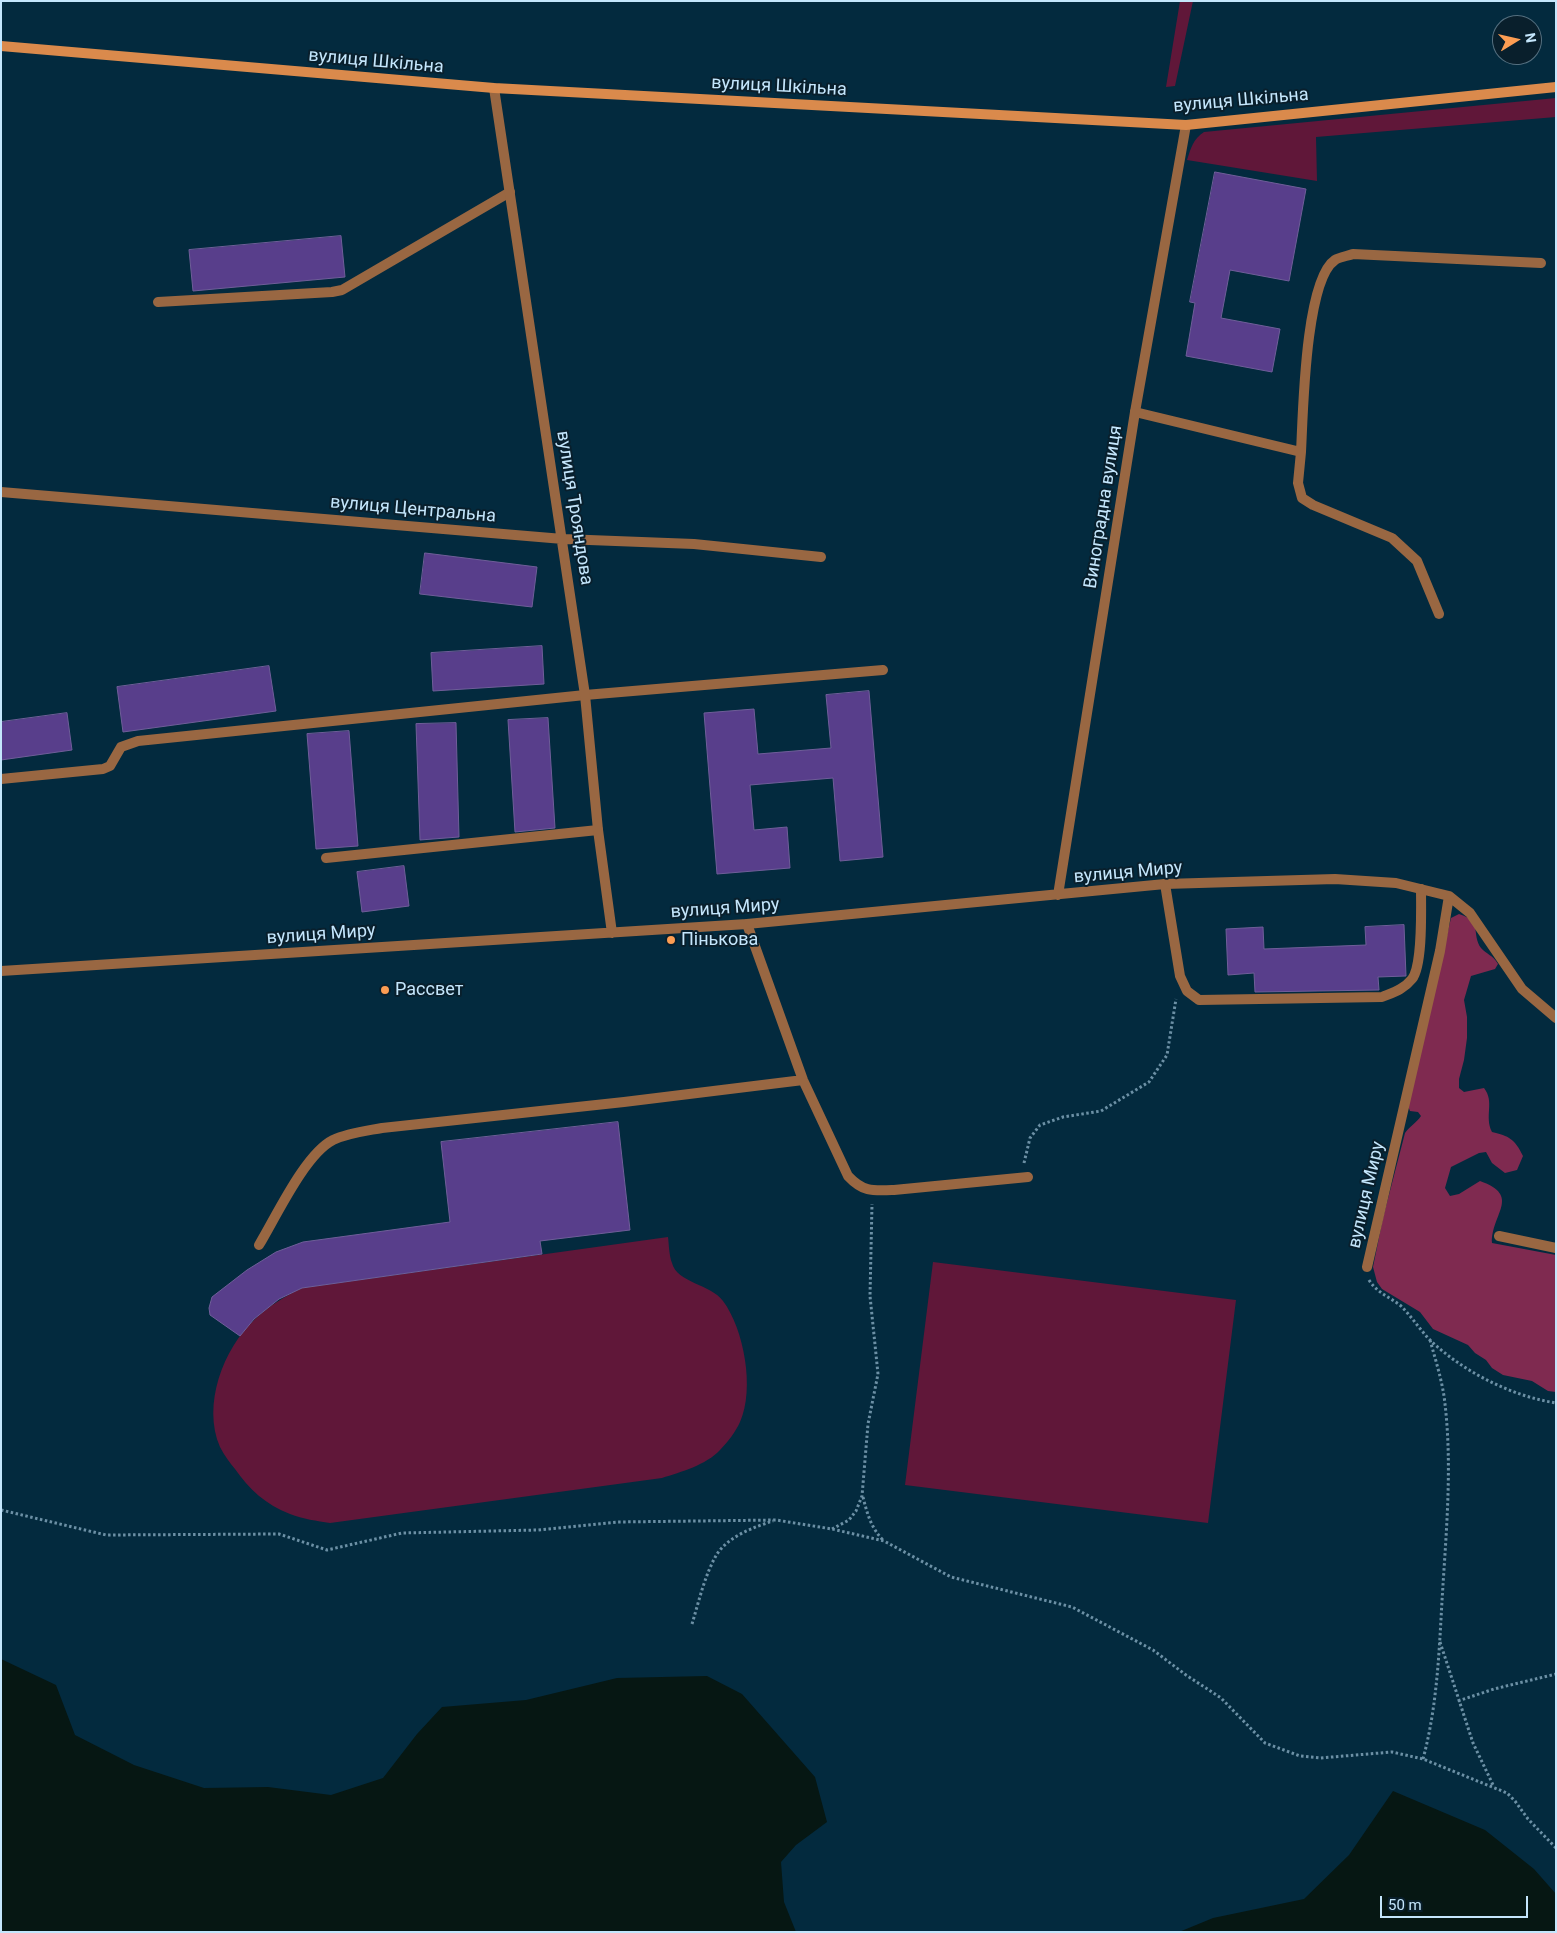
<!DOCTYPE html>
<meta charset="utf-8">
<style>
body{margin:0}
#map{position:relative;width:1557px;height:1933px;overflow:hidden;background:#032a3e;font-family:Roboto,sans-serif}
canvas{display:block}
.frame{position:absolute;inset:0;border:2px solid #c4e6fc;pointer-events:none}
.north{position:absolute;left:1492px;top:15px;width:50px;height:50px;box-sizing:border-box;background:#091f2c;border:1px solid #546f7f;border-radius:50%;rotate:81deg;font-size:14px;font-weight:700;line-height:20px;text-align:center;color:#c4e6fc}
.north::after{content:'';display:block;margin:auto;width:18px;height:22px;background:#fc9d53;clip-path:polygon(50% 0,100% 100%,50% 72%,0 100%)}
.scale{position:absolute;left:1380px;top:1896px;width:148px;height:22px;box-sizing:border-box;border:2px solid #c4e6fc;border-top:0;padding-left:6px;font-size:15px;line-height:18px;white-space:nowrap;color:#c4e6fc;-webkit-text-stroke:4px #091f2c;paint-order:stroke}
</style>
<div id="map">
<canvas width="1557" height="1933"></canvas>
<div class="frame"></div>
<div class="north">N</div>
<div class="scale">50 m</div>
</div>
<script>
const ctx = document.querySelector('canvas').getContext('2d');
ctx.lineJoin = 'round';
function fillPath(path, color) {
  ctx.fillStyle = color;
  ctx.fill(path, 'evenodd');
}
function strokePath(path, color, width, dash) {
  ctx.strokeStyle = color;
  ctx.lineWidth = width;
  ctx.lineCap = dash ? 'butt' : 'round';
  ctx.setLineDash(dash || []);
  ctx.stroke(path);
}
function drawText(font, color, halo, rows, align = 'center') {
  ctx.font = font + ' Roboto,sans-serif';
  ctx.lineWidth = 4;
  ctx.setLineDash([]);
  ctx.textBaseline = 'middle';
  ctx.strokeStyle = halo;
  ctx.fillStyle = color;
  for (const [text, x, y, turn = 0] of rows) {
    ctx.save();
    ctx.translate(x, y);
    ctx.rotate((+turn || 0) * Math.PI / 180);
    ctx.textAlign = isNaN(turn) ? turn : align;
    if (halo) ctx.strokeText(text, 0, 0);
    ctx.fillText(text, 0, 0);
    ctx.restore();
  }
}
fillPath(new Path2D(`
 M1180 1H1193L1175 86 1166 87Z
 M1556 98V117L1316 137 1317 181 1187 160C1191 148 1193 139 1204 132Z
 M668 1237C669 1245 669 1255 672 1263 677 1283 711 1284 723 1301 744 1329 755 1389 740 1422 736 1431 728 1442 720 1450 706 1465 681 1472 662 1478L330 1523C317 1521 303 1519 290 1514 266 1505 249 1489 235 1469 230 1463 224 1455 220 1447 202 1405 223 1349 255 1319 269 1306 285 1296 302 1288Z
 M933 1262 1236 1300 1208 1523 905 1485Z`), '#601739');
fillPath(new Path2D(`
 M1459 914C1483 921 1471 934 1481 948 1486 954 1493 955 1498 964L1495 969 1471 976 1464 1000 1467 1017V1038L1464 1060 1459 1079V1088L1464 1092 1484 1088C1495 1102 1484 1116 1492 1132 1509 1136 1515 1139 1523 1156L1517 1170 1505 1173 1492 1163 1486 1152 1479 1153 1451 1167 1445 1188 1450 1196 1459 1194 1480 1181C1522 1196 1491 1214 1492 1243L1556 1255V1392L1548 1391 1532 1381 1503 1375 1492 1368 1486 1360 1475 1353 1468 1345 1433 1329 1420 1312 1382 1289 1377 1282 1373 1267 1383 1218 1405 1133C1410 1126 1417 1122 1421 1116L1418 1112 1410 1111 1408 1106 1451 918Z`), '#7f2a50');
fillPath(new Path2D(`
 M1 1659 56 1685 75 1735 134 1765 204 1788 268 1787 331 1795 383 1778 417 1734 442 1707 526 1700 617 1678 707 1676 742 1694 815 1777 827 1822 796 1845 781 1862 784 1902 796 1932H1Z
 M1393 1791 1485 1830 1534 1869 1556 1894V1932H1179L1213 1918 1304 1899 1349 1855Z`), '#061713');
const building = new Path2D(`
 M1215 172 1306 189 1289 281 1230 270 1221 318 1280 329 1272 372 1186 356 1195 303 1190 302Z
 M341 236 345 277 193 291 189 250Z
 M425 553 537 567 532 607 420 594Z
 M542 646 544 684 433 691 431 653Z
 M269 666 276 711 123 732 117 687Z
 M869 691 883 857 840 861 833 778 750 785 754 830 787 827 790 868 717 874 704 713 754 709 758 754 831 748 826 695Z
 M67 713 72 750 1 760V722Z
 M548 718 555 828 515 832 508 720Z
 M456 723 459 837 420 840 416 724Z
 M349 731 358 846 316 849 307 734Z
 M404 866 409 906 362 912 357 872Z
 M1404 925 1406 976 1378 977 1379 990 1255 992 1254 973 1228 975 1226 929 1263 927 1264 949 1366 945 1365 927Z
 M618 1122 630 1230 540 1241 542 1254 302 1288 279 1299 254 1319 240 1336 210 1315 209 1308 212 1297 247 1270 276 1252 303 1242 450 1222 441 1142Z`);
fillPath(building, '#583e8b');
strokePath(building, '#6f5e99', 1);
strokePath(new Path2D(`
 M1024 1163 1030 1138 1040 1125 1063 1117 1101 1111 1149 1082 1167 1055 1176 999
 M1369 1280C1377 1293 1390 1297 1401 1306 1412 1317 1420 1330 1431 1341 1464 1372 1511 1396 1556 1403
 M863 1497C867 1513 871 1528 883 1540
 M1 1510 106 1535 279 1534 327 1550 402 1533 538 1530 617 1522 776 1520 832 1529 884 1541 951 1577 1072 1607 1153 1650 1186 1675 1221 1698 1265 1743 1300 1756 1320 1758 1392 1752 1423 1759 1507 1793 1515 1801 1528 1819 1556 1848
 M832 1529 849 1520 856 1511 862 1496 868 1424 878 1374 870 1296 872 1204
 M692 1624C699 1601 705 1574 717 1554 729 1536 754 1527 773 1521
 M1440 1642 1473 1743 1494 1787
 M1458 1701 1494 1689 1556 1674
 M1423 1759C1437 1707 1439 1654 1442 1601 1446 1533 1453 1463 1444 1396 1441 1377 1435 1358 1430 1340`), '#6c90a5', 3, [2.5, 2.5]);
strokePath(new Path2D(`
 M158 302 332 292 342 290 510 192
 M1135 412 1301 452 1298 483 1302 498 1313 505 1392 538 1417 561 1439 614
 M1301 452C1303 415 1305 280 1335 260 1339 257 1348 256 1353 254L1541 263
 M1 779 103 769 110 766 121 747 138 741 585 695 883 670
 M326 858 598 830
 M1165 884 1180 976 1187 991 1199 1000 1382 997C1394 992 1404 989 1412 979 1423 965 1421 909 1421 889
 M747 924 803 1080 848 1176C863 1192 872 1191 894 1190L1028 1177
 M259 1245C276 1217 305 1154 333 1140 348 1133 366 1131 382 1128L624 1102 803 1080`), '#996742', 10);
strokePath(new Path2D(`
 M494 88 585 695 598 830 612 933
 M1 492 563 539 694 544 821 557
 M1058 895 1135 412 1186 125
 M1449 896 1470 913 1522 989 1556 1018
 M1 971 747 924 1165 884 1335 879 1396 883 1449 896 1440 951 1367 1267
 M1499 1236 1556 1248`), '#996742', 10);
strokePath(new Path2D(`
 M1 46 494 88 1186 125 1556 87`), '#da8a4c', 10);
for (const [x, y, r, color] of [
 [671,940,5,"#fc9d53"],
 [385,990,5,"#fc9d53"]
]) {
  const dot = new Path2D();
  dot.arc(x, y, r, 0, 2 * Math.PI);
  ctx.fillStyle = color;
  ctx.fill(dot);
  strokePath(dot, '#091f2c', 2);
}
drawText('18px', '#c4e6fc', '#091f2c', [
 ["вулиця Шкільна",376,62,5],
 ["вулиця Шкільна",779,87,3],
 ["вулиця Шкільна",1241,101,-5],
 ["Виноградна вулиця",1104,507,-81],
 ["вулиця Трояндова",574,508,81],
 ["вулиця Центральна",413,510,5],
 ["вулиця Миру",1128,873,-5],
 ["вулиця Миру",725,909,-4],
 ["вулиця Миру",321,935,-4],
 ["вулиця Миру",1367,1195,-77]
]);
drawText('18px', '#c4e6fc', '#091f2c', [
 ["Пінькова",681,940],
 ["Рассвет",395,990]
], 'left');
</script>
